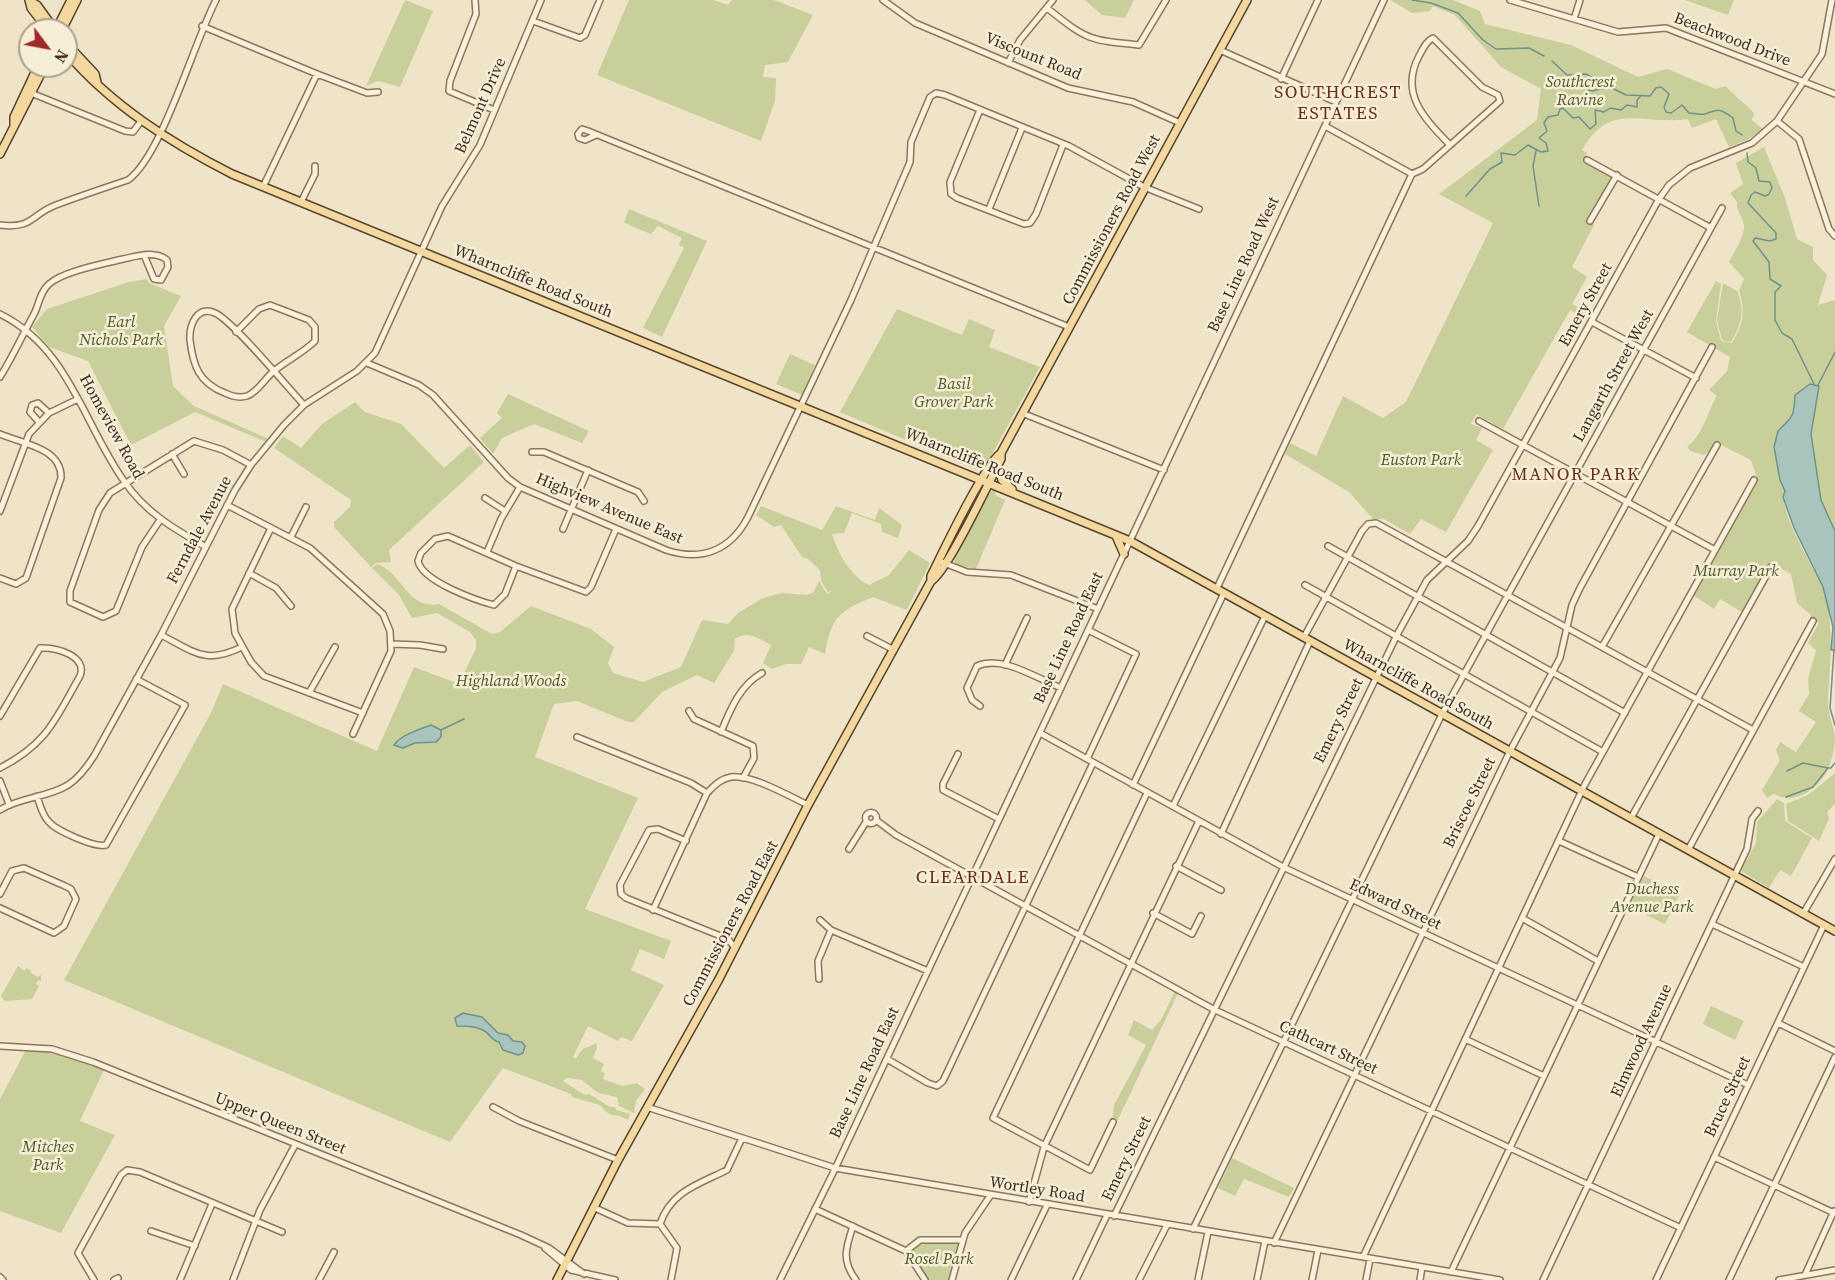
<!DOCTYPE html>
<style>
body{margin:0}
#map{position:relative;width:1835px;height:1280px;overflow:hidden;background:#f0e4c8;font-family:"Source Serif 4",serif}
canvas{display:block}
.north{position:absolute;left:18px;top:18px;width:60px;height:60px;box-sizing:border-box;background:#f7eed8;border:2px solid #ada18e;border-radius:50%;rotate:122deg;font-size:16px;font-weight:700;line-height:24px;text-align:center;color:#3d2e20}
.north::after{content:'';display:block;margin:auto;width:21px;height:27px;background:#9e2a2b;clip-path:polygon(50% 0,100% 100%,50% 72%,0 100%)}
</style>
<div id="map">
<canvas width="1835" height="1280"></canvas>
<div class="north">N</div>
</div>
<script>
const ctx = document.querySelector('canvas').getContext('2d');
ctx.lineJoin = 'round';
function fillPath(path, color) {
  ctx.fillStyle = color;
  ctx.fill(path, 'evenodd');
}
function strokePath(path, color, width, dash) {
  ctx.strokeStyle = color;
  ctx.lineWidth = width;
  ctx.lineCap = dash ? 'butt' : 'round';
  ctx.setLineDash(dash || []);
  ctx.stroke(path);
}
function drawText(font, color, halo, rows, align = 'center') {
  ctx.font = font + ' "Source Serif 4",serif';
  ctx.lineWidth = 5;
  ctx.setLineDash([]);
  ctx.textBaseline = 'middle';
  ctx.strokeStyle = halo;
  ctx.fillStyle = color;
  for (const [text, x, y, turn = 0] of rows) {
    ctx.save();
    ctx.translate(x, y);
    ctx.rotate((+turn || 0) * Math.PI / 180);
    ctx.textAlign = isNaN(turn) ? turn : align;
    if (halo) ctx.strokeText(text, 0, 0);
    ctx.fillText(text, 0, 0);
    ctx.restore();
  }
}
fillPath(new Path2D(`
 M405 0 433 11 400 87 378 81 366 86Z
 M629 0H713L728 5 732 0H774L813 15 788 62 765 65 763 77 776 78 775 101 761 141 597 75Z
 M1085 0H1134L1125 18 1102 15Z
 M1390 0H1453L1480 11 1485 24 1571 45 1638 77 1667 69 1716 89 1725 86 1754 113 1752 120 1763 129 1747 140 1729 147 1716 119 1692 128 1688 119C1642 126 1611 100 1582 150L1587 153 1583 161 1613 176 1587 219 1594 225 1572 267 1587 277 1572 304 1589 314 1586 319 1570 310 1503 429 1476 414 1471 424 1482 428 1476 440 1493 450 1446 532 1421 519 1410 534 1384 519H1373L1349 492 1285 454 1290 443 1316 456 1343 396 1383 418 1406 402 1493 223 1439 194 1537 120 1541 89 1501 67 1455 15 1433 6 1430 11 1412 13Z
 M1685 0H1734L1728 15Z
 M1764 147 1785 198 1797 239 1813 247V260L1827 275 1818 305 1835 300V531L1821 500 1811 434 1819 386 1795 395 1794 414 1784 425 1780 480 1785 491C1778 513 1814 567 1823 588 1835 623 1830 665 1828 701 1828 715 1833 725 1835 737 1835 764 1820 794 1791 798 1786 799 1779 796 1774 794L1767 798 1762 790 1780 760 1776 750 1780 742 1796 752 1816 722 1799 711 1809 694 1808 679 1816 650 1808 643 1819 623 1810 618 1811 615 1797 603 1791 574 1770 562 1742 612 1720 599 1714 609 1694 596 1758 481 1751 460 1719 444 1704 455 1690 451 1687 446C1703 436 1707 412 1717 396L1709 390 1727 371 1730 357 1687 332 1716 281 1721 284 1716 320 1721 341 1732 343C1743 325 1746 312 1739 291L1744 279 1729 262C1734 252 1745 237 1744 225 1743 216 1736 212 1737 202L1730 193 1743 184 1736 163Z
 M629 209 707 241 662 337 643 328 684 248 679 245 682 238 658 226 651 234 624 223Z
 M147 279 149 283 181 296 164 326 173 386 194 406 269 439 266 442 195 412 131 445 88 361 49 347 32 327 47 309 129 282Z
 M1723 283 1737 291C1745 311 1742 324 1731 342L1722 340 1717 320Z
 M897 309 962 335 969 319 995 330 989 347 1040 367 984 469 979 471 840 412Z
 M790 354 815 365 802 395 776 384Z
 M508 394 589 431 582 443 534 424 502 438 493 454 480 438 502 418 497 413Z
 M355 402 365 412 401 424 444 468 470 445 484 462 389 550 391 562 376 563 371 567 334 527V522L350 507 351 500 274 448 283 436 301 448 322 424Z
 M995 489 996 495 1005 500 976 569 957 565 952 558 987 494Z
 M761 506 822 530 836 506 875 520 879 508 902 525 898 538 882 532 881 524 852 513 844 533 832 534C838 553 851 577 869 585L889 575 909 550 930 563 907 610 873 597C839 611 831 617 825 654L809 647 801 664H786L772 669 763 663 771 645C758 638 748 630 735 639L734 651 714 683 697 675 662 692 634 722H628L577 701 554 704 535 757 638 798 585 909 671 941 664 959 640 949 631 970 664 985 632 1041 621 1037 618 1041 588 1026 573 1057 576 1059C586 1043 581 1052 596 1043L597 1048 593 1058 604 1064 601 1071 605 1073 603 1079 622 1086 637 1083 645 1089 636 1101 634 1113 619 1106 617 1097 598 1093 582 1080 567 1078 563 1081 585 1095 589 1094 610 1107H615L616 1110 630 1114 628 1120C613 1111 613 1121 600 1105L572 1097 571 1094 503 1068 450 1142 64 980 212 711 223 684 377 751 414 667 459 684 476 648V640L470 632 437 613 412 618 399 595 372 568 377 564C403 573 407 610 439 604L492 634 500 632 531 606 591 629 614 647 608 663 613 673 643 682 681 667 702 620 728 624 738 613 763 598 782 593 807 595 813 593 819 581 827 594 833 591 828 592 821 581 820 570 808 559 802 557 781 525 774 527 756 515Z
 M1835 773V804L1827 812 1829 819 1819 841 1788 821 1786 804 1808 795Z
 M1777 799 1784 803 1785 821 1812 838 1791 876 1780 870 1769 888 1741 871 1756 843 1757 822Z
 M1644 876 1680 894 1665 924 1629 907Z
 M18 966 25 971 26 968 31 970V973L38 977 41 975V981L38 980 36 984 39 986 32 999 5 1001 1 996Z
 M1175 991 1178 993 1095 1168 1090 1165 1112 1122 1114 1105 1146 1045 1128 1035 1134 1020 1152 1030 1161 1020Z
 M1711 1006 1744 1021 1735 1040 1703 1024Z
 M27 1048 69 1057 104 1070 80 1121 115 1135 61 1233 0 1211V1099Z
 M1232 1158 1294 1188 1289 1197 1244 1179 1235 1196 1218 1188Z
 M950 1241 958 1244 955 1266 949 1280H927L912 1254 911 1249 918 1245Z`), '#c9cf9b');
const water = new Path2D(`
 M1810 384 1819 386 1811 434 1821 500 1835 531V650H1831L1833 627 1823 587 1794 528 1783 497 1785 491 1780 480 1774 447 1778 431C1793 416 1794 417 1795 395Z
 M464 719 441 730V737L436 742 415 743 403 748 394 745C401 735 420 729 431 725L441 730Z
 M463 1013 482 1017 498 1033 508 1035 513 1041 522 1042 525 1046 523 1053 518 1055 503 1050 499 1042C490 1040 491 1034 483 1030 474 1026 466 1026 457 1026L455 1018Z`);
fillPath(water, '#a9c4bc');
strokePath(water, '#6f938a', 1.5);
strokePath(new Path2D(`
 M1412 0 1431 3 1458 13 1483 40 1496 49 1529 48 1544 56
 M1552 61 1567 75 1586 74 1591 77 1588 90 1592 91 1610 87 1626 95 1650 96 1656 88 1661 87 1669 94 1664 107 1666 112 1671 113 1682 105 1689 113C1694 113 1701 115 1705 114 1719 109 1720 108 1733 118L1736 131 1742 135
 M1536 151 1533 166 1539 206
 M1747 153 1748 162 1756 168 1759 181 1770 182 1772 188 1769 194 1765 196 1755 192 1751 195 1748 203 1776 233V239L1770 241 1755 238 1753 241 1769 262 1770 279 1781 286 1775 292V320L1782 333 1792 339 1814 384
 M1466 196 1490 169 1502 162 1501 153 1515 155 1528 145 1541 152 1548 151 1546 143 1539 138 1547 131 1544 123 1548 117 1558 115 1560 109 1563 108 1573 118 1579 117 1590 129 1596 124 1595 110 1604 112 1610 108 1621 110 1627 105 1637 107V100L1641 96
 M1818 385 1835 352
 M1834 650 1830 708 1835 725
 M1787 771 1803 763 1828 768
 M1786 797 1813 787 1828 768H1831L1835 763`), '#6f938a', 1.5);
const minor = new Path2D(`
 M475 0 476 14 450 81 449 91 494 110
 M883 0 915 23 1068 88 1133 102 1180 123
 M1510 0 1618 32 1666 28 1835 94
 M1047 8C1087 40 1088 40 1139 45L1166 0
 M1574 19 1580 0
 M533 21 580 38 585 35 600 0
 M202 26 317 74 367 93 378 92
 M1220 50 1336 102
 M1008 63 1020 40 1053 0
 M1281 79 1318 0
 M31 93 125 131 133 132 141 121
 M980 110 950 182 951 194 957 198 1024 224 1030 223 1036 214 1063 145
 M1777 121 1799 139 1829 229 1835 236
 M1325 126 1412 174
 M596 135 585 140 579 138 578 134 582 129 588 131 1069 327
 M1587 160 1711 228
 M263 187 317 74
 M301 202 315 174V166
 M989 209 1022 128
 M1590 221 1617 175
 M0 225C33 229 30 215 56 205 80 196 104 188 128 180 162 156 194 42 216 0
 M0 314C69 348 83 423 124 481 145 512 174 529 206 547
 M1592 322 1696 378
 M236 332 259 309 270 305 309 320 315 327V341C303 353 287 360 274 371 265 378 258 392 247 396 240 398 231 396 225 393 199 383 193 366 190 340 189 325 197 305 215 313 232 320 288 388 304 405
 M367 363 419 385 433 395 508 478 520 487 666 550C702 562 731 550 748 517L851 300 910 162 911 142 930 97 936 93 945 95 1069 146 1144 187 1199 209
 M0 377C12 358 22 336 33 316 39 306 39 293 49 284 64 271 103 264 123 259 137 256 155 250 167 260L168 267 161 280 154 279 144 255
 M1022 413 1164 470
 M1479 421 1715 550
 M39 422 30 412 32 405 38 403 49 413
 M0 434C23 444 62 448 61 478L26 578 16 584 0 578
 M532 452H544L638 492 644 501
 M172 454 184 474
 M485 498 505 511
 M227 505 310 548 383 614 390 631 391 651 353 734
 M0 511 29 434 49 413 78 399
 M160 520 142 547 116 611 103 617 70 602V591L99 510 110 493 194 441 223 450 251 465
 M271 528 232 609 235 633 251 662 264 676 363 713
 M563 529 588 470
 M291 537 306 507
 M1328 546 1625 713
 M487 552 501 519 520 487
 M939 561 967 572 1011 575 1098 609
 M516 566 505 594 494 605C475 600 422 581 418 561L421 553 435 539 448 536 516 566 586 592 591 587 616 529
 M249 573 276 588 291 606
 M1305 585 1603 752
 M1217 588 1412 174 1423 169 1500 101 1498 95 1482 87 1433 38C1426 41 1423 49 1419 56 1399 94 1425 119 1450 145
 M161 635C195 652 205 665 242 647
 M867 636 894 650
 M1304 637 1362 531 1368 524 1376 523 1753 730
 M391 644 420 645 443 649
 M1602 647 1717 445
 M1005 665 1027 618
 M309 693 335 647
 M980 706 972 700 967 688 977 666C1003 655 1036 678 1061 688
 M689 711 694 719 753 746 754 758 743 778
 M0 716 40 648C56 647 88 656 80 676 55 720 47 744 0 768
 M721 732C730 710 740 685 762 673
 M1040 733 1283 867 1748 1085
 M577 737 691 783 707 793
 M958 754 943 784V790L999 819
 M1087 759 1136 654 1088 630
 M0 781 9 804
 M1133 785 1224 593
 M37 796C40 805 42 815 49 822 57 831 95 848 106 845L185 705 136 679
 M1173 806 1265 616
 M0 810C20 797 47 798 68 785 79 778 87 767 94 756L161 635 235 490 251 465 284 425 304 405 357 371 375 353 442 206 480 145 541 0
 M865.5 818a5.5 5.5 0 1 1 11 0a5.5 5.5 0 1 1-11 0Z
 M1631 818 1771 567
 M876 820 896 835 1213 1009 1681 1228
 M1221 834 1310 641
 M686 841 658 829 649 830 620 885 621 894 626 898 728 939 735 948
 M1559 841 1638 877
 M849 849 866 822
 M1688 850 1813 621
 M1176 866 1221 890
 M0 894 12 871 24 868 65 886 71 889 76 899 64 926 54 933 0 908
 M653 910 707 793C714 786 720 779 731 777 751 774 789 796 808 805
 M1153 913 1192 934 1201 916
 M1803 914 1835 859
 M1522 918 1598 961
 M820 920 831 930 928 971
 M1712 924 1804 967
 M819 979 818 961 831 930
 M1778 1023 1835 1051
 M1465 1039 1544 1076
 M0 1046 52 1049 93 1062 521 1235 549 1248 584 1274
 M887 1059 928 1083 937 1086 943 1081 1093 763
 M493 1107 519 1121 618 1160
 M647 1107 835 1168 1500 1280
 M1113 1122 1090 1170 993 1118 1147 793
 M1714 1157 1834 1213
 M1029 1202 1044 1147 1199 821
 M593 1207 628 1223 660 1224
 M815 1209 906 1251 925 1280
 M1114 1216 1398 633 1427 580 1468 541 1478 526 1659 199 1669 185 1690 168 1752 143 1777 121 1822 54 1832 0
 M660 1224C671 1191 699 1184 727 1170L742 1138
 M660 1224 677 1248 671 1280
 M853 1226C846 1247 841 1261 856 1280
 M1193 1229 1442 714 1722 208
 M151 1231 195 1246
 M1274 1243 1510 751 1560 658 1572 605 1580 588 1712 347
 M545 1248 571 1270 615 1280
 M906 1251 920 1240H962
 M1363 1257 1584 786 1754 480
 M1451 1272 1659 834
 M1805 1275 1834 1211
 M0 1277 3 1280
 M94 1280 78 1253 121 1175 127 1170 140 1172 282 1232
 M114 1280 118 1278
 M180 1280 212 1204
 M233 1280 260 1210 295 1145
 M319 1280 334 1252
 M780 1280 833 1173 1384 0
 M952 1280 965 1233 990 1196
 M1011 1280 1047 1205
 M1076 1280 1107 1215
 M1139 1280 1167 1225
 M1198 1280 1208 1232
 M1257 1280 1265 1241
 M1312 1280 1318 1250
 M1366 1280 1370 1259
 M1420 1280 1422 1267
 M1543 1280 1747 849 1752 819 1758 811
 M1656 1280 1824 925
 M1729 1280 1835 1057
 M1779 1280 1835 1270`);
const major = new Path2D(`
 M29 0 31 8 48 30
 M30 1 37 5 55 30
 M56 30 71 0
 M62 30 77 0
 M66 43 95 74 97 82
 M66 52C111 105 171 143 232 174L1130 541 1835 931
 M14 124V117L38 66
 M0 154 45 66
 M998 466 1002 480 1012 489
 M1116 536 1124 554
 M931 581C946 574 990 480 1001 459V453
 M557 1280 618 1160 719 979 808 805 931 581V576C943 552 984 465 1001 453L1247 0`);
strokePath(minor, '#8d765c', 8);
strokePath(major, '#5b4430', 10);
strokePath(minor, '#faf1dc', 5);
strokePath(major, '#f3d9a0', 7);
drawText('16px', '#3d2e20', '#f7eed8', [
 ["Beachwood Drive",1732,40,21],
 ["Viscount Road",1033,57,22],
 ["Belmont Drive",481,106,-66],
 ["Commissioners Road West",1112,220,-62],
 ["Base Line Road West",1244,265,-65],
 ["Wharncliffe Road South",533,282,22],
 ["Emery Street",1586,305,-61],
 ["Langarth Street West",1614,376,-61],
 ["Homeview Road",111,427,61],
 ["Wharncliffe Road South",984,465,22],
 ["Highview Avenue East",609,509,23],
 ["Ferndale Avenue",200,530,-62],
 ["Base Line Road East",1069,638,-65],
 ["Wharncliffe Road South",1418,685,29],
 ["Emery Street",1339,721,-64],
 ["Briscoe Street",1470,803,-64],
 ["Edward Street",1395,905,25],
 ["Commissioners Road East",731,924,-62],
 ["Elmwood Avenue",1642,1041,-65],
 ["Cathcart Street",1328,1048,25],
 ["Base Line Road East",865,1073,-65],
 ["Bruce Street",1728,1097,-65],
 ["Upper Queen Street",280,1124,22],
 ["Emery Street",1127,1159,-64],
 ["Wortley Road",1037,1190,9]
]);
drawText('italic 16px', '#4d5a26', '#f7eed8', [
 ["Southcrest",1580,83],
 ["Ravine",1580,101],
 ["Earl",121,323],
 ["Nichols Park",121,341],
 ["Basil",954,385],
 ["Grover Park",954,403],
 ["Euston Park",1421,461],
 ["Murray Park",1736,572],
 ["Highland Woods",511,682],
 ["Duchess",1652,890],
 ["Avenue Park",1652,908],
 ["Mitches",48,1148],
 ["Park",48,1166],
 ["Rosel Park",939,1260]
]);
ctx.letterSpacing = '1.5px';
drawText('18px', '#6b2e1e', '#f7eed8', [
 ["SOUTHCREST",1338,93],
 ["ESTATES",1338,114],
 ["MANOR PARK",1576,475],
 ["CLEARDALE",973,878]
]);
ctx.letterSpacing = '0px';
</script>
